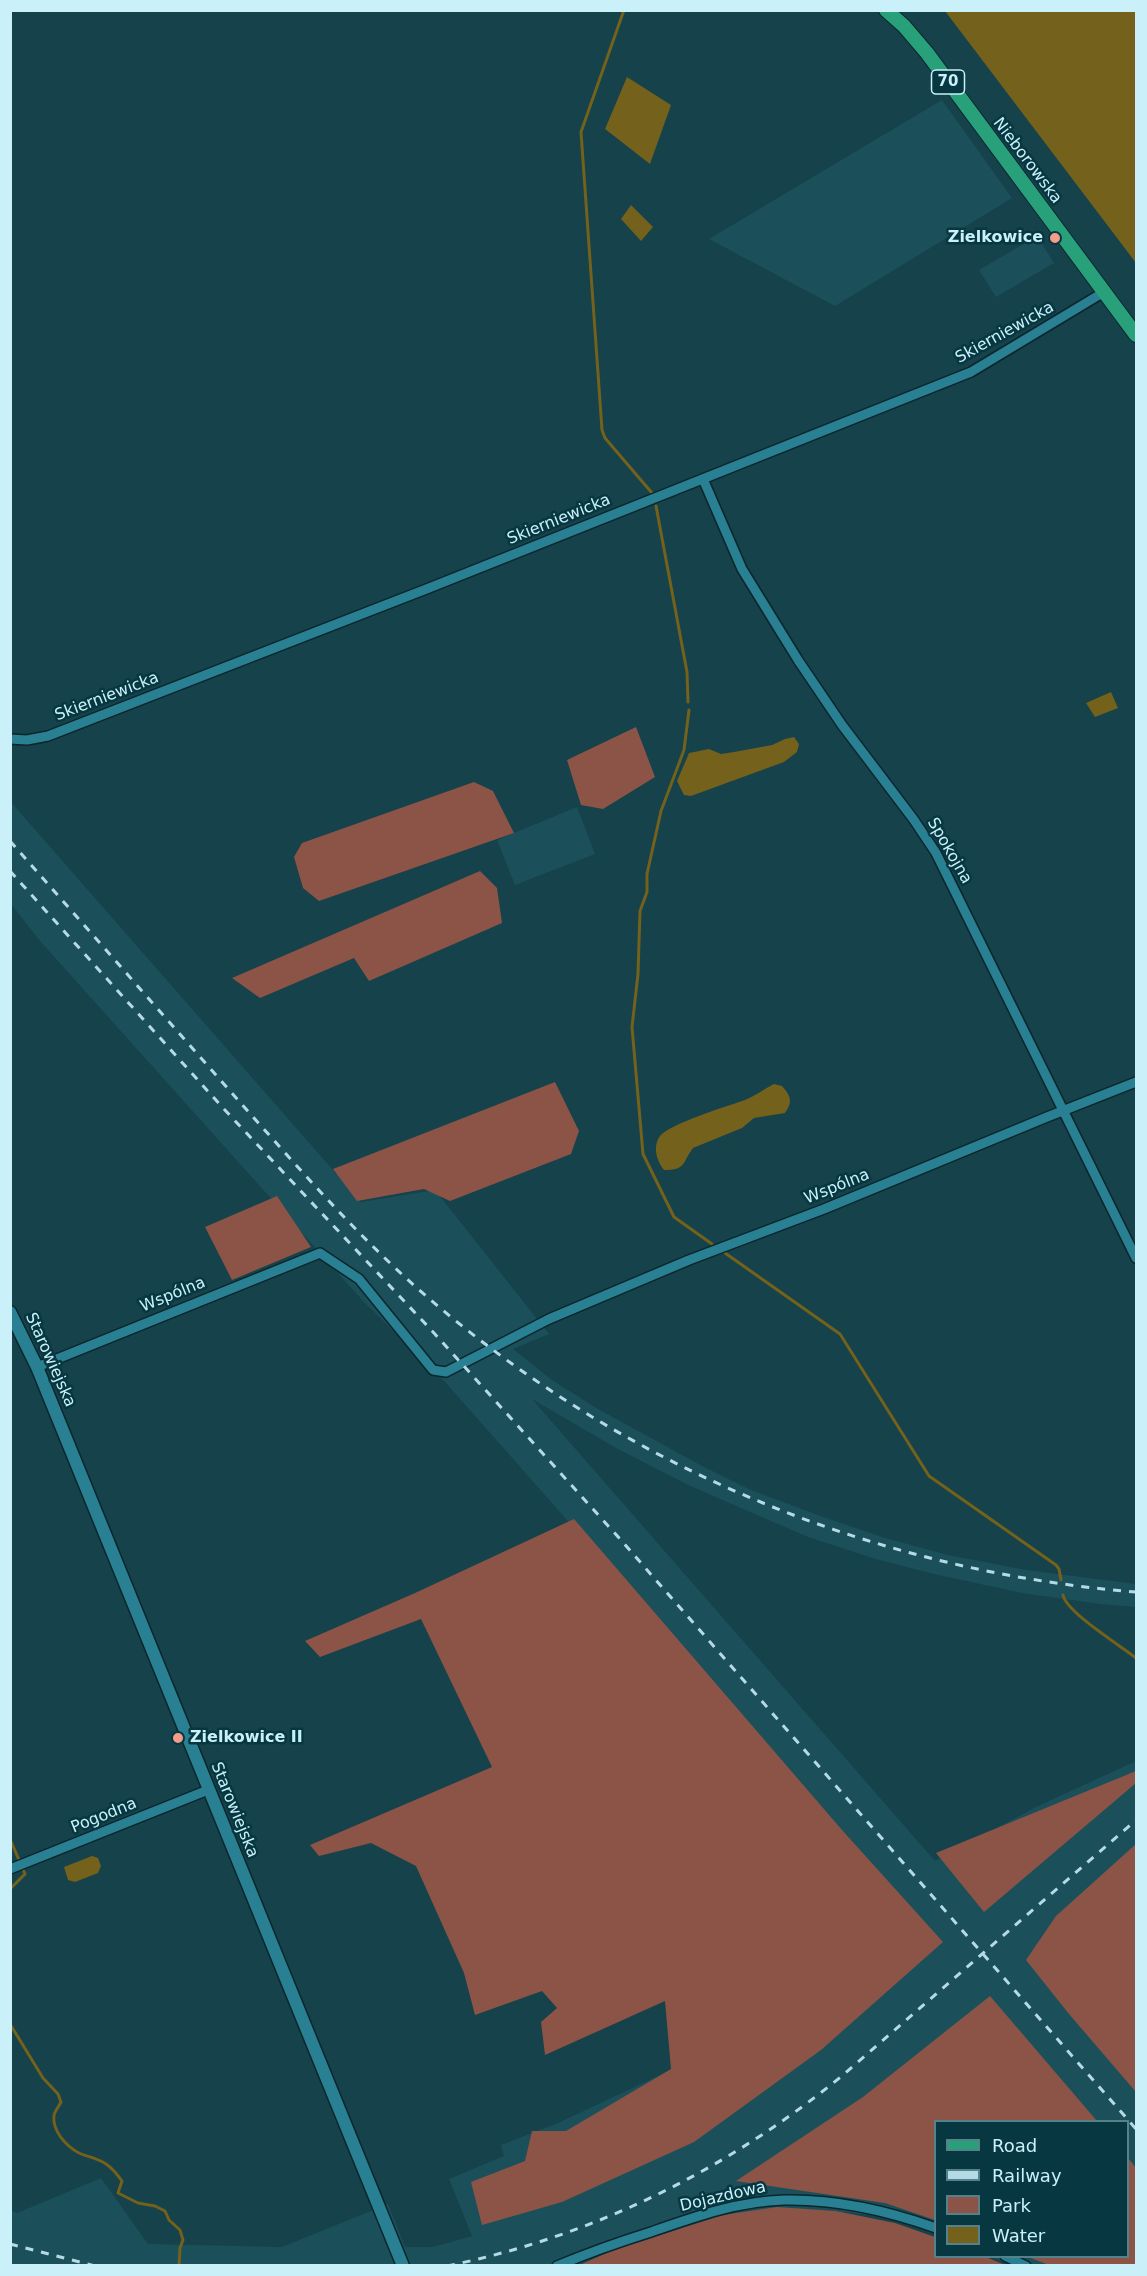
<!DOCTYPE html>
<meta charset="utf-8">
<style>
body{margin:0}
#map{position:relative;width:1147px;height:2276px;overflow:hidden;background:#15424b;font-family:"DejaVu Sans",sans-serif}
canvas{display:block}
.frame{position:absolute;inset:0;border:12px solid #caf0fa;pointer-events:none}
.legend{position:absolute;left:934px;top:2120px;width:195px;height:138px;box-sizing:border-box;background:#073741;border:2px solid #55818b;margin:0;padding:8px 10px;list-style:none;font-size:18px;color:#caf0fa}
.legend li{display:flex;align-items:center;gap:12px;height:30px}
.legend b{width:30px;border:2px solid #55818b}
</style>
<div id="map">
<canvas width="1147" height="2276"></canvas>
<div class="frame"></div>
<ul class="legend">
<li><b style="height:8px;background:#28a17b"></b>Road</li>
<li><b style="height:8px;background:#b4dbe5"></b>Railway</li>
<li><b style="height:16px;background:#8c5446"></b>Park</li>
<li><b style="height:16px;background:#73611c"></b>Water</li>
</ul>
</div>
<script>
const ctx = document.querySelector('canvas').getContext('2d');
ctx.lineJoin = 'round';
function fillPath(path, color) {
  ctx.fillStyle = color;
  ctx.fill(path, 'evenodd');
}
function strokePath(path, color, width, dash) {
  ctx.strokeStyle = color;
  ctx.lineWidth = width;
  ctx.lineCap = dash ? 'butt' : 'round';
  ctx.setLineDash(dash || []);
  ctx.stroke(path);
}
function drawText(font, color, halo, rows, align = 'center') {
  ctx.font = font + ' "DejaVu Sans",sans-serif';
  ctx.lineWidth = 5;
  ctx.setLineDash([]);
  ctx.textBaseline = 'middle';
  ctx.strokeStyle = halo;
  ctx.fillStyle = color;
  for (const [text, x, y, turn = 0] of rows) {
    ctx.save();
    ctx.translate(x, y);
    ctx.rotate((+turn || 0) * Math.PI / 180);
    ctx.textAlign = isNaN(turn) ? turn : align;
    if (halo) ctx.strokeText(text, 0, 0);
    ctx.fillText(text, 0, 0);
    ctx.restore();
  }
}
fillPath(new Path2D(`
 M942 100 1012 198 835 306 709 239Z
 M1037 236 1054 263 996 297 979 270Z
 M10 801 361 1202 435 1190 549 1334 513 1349 552 1380 598 1409 706 1468 751 1490 826 1518 882 1537 948 1555 1026 1570 1136 1584V1607L1100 1604 1022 1593 934 1574 879 1560 808 1537 688 1485 616 1448 532 1399 935 1861 1036 1807 1136 1761V2265H1013L990 2257 1128 2256V2122H936L935 2235 893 2218 826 2210 674 2265H11V2210L17 2213 101 2178 148 2244 282 2247 388 2204 405 2247H433L472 2236 449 2179 504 2156 501 2145 558 2123 675 2068 685 2085 596 1553 446 1383 363 1301 40 941 11 904Z
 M577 807 595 854 515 885 497 840Z`), '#1b505b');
fillPath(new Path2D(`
 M636 727 655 777 603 809 581 805 567 760Z
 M474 782 493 791 514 833 319 901 303 888 294 857 302 843Z
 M480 871 497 888 502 923 369 981 354 958 260 998 232 978Z
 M555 1082 579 1131 571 1154 450 1201 424 1189 357 1201 333 1169Z
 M277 1196 311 1247 232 1280 205 1227Z
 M574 1519 842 1830 943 1942 821 2050 694 2142 562 2202 482 2225 471 2182 525 2161 532 2131H566L671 2069 665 2001 545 2055 541 2022 557 2008 542 1991 475 2015 464 1973 416 1866 371 1843 319 1856 310 1845 492 1767 421 1619 320 1657 305 1641 415 1593Z
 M1136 1771V1783L984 1912 936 1853Z
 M1136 1844V2092L1069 2014 1026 1960 1056 1916Z
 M990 1996 1097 2121 936 2122 935 2220 885 2203 736 2181 863 2097Z
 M1128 2158 1136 2168V2265H1049L1028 2257 1128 2256Z
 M777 2207 836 2211 895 2223 935 2237 936 2256 986 2257 1005 2265H580L613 2250 723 2215Z`), '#8c5446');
fillPath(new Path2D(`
 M945 11H1136V263Z
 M627 77 671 105 650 164 605 129Z
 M631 205 653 227 641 241 621 219Z
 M1111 692 1118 708 1095 717 1086 703Z
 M794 737 799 744 797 752 784 762 691 796 684 795 677 781 689 753 709 749 721 754 734 752 772 745 785 739Z
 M774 1084 782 1086C791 1096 793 1102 785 1113L754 1118 742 1128 693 1148C682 1163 686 1170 664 1170 657 1161 652 1147 660 1136 669 1124 728 1106 745 1100 755 1096 764 1089 774 1084Z
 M92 1856 98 1858 101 1866 98 1873 75 1882 68 1880 64 1867Z`), '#73611c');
strokePath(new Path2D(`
 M624 10 581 132 602 430 605 438 652 493
 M656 506 687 672 688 702
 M689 710 684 750 661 811 647 874V892L640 911 638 974 632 1027 643 1154 674 1217 712 1244
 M725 1253 840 1334 929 1476 1056 1565 1059 1569 1061 1580
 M1063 1595C1066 1612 1121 1646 1136 1658
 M10 1839 25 1874 10 1889
 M10 2024 43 2078 58 2094 61 2102C59 2106 55 2111 54 2115 52 2131 66 2146 79 2153 88 2157 97 2158 106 2164 112 2168 117 2174 122 2181L118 2193 138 2203 155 2206 165 2211 169 2220 180 2230 183 2240 180 2248 179 2266`), '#73611c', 3);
const street = new Path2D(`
 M703 479 742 569 798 660 842 725 914 820 936 853 1136 1258
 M10 739 27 740 48 736 429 588 971 372 1104 292
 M37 1367 320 1253 359 1279 433 1370 446 1372 549 1319 689 1260 824 1209 1047 1117 1136 1082
 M10 1869 208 1790
 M1005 2256 1026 2266
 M557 2266C588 2253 619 2242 651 2232 694 2217 739 2201 784 2200 837 2199 886 2210 936 2228`);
const secondary = new Path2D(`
 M10 1312 37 1367 403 2266`);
const primary = new Path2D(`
 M886 10 904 26 927 53 1136 335`);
strokePath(street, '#0c262c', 12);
strokePath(secondary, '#0c262c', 15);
strokePath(primary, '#0c262c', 16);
strokePath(street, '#298092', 9);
strokePath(secondary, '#298092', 12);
strokePath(primary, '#28a17b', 14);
strokePath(new Path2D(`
 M10 841C86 927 162 1014 238 1100 296 1165 352 1230 417 1288 617 1465 871 1571 1136 1592
 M10 871 223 1108 434 1333 620 1539 1136 2129
 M10 2244 95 2266
 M447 2266C594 2236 727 2170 843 2075L1136 1820`), '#b4dbe5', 3, [8, 8]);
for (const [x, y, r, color] of [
 [1055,238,6,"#f49e89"],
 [178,1738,6,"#f49e89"]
]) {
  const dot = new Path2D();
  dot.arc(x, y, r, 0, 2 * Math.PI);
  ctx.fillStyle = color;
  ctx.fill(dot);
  strokePath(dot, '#073741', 2);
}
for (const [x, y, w] of [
 [948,82,33]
]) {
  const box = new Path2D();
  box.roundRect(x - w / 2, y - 12, w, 24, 4.5);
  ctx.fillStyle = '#073741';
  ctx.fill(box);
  strokePath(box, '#caf0fa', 1.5);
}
drawText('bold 15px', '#caf0fa', null, [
 ["70",948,82]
]);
drawText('16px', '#caf0fa', '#073741', [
 ["Nieborowska",1027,161,53],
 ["Skierniewicka",1005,333,-29],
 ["Skierniewicka",559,520,-22],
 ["Skierniewicka",107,697,-21],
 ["Spokojna",949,851,60],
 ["Wspólna",837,1187,-22],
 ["Wspólna",173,1295,-22],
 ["Starowiejska",50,1360,66],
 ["Starowiejska",234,1810,68],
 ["Pogodna",104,1816,-22],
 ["Dojazdowa",723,2197,-13]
]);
drawText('bold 16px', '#caf0fa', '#073741', [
 ["Zielkowice",1043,238],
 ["Zielkowice II",190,1738,"left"]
], 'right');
</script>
